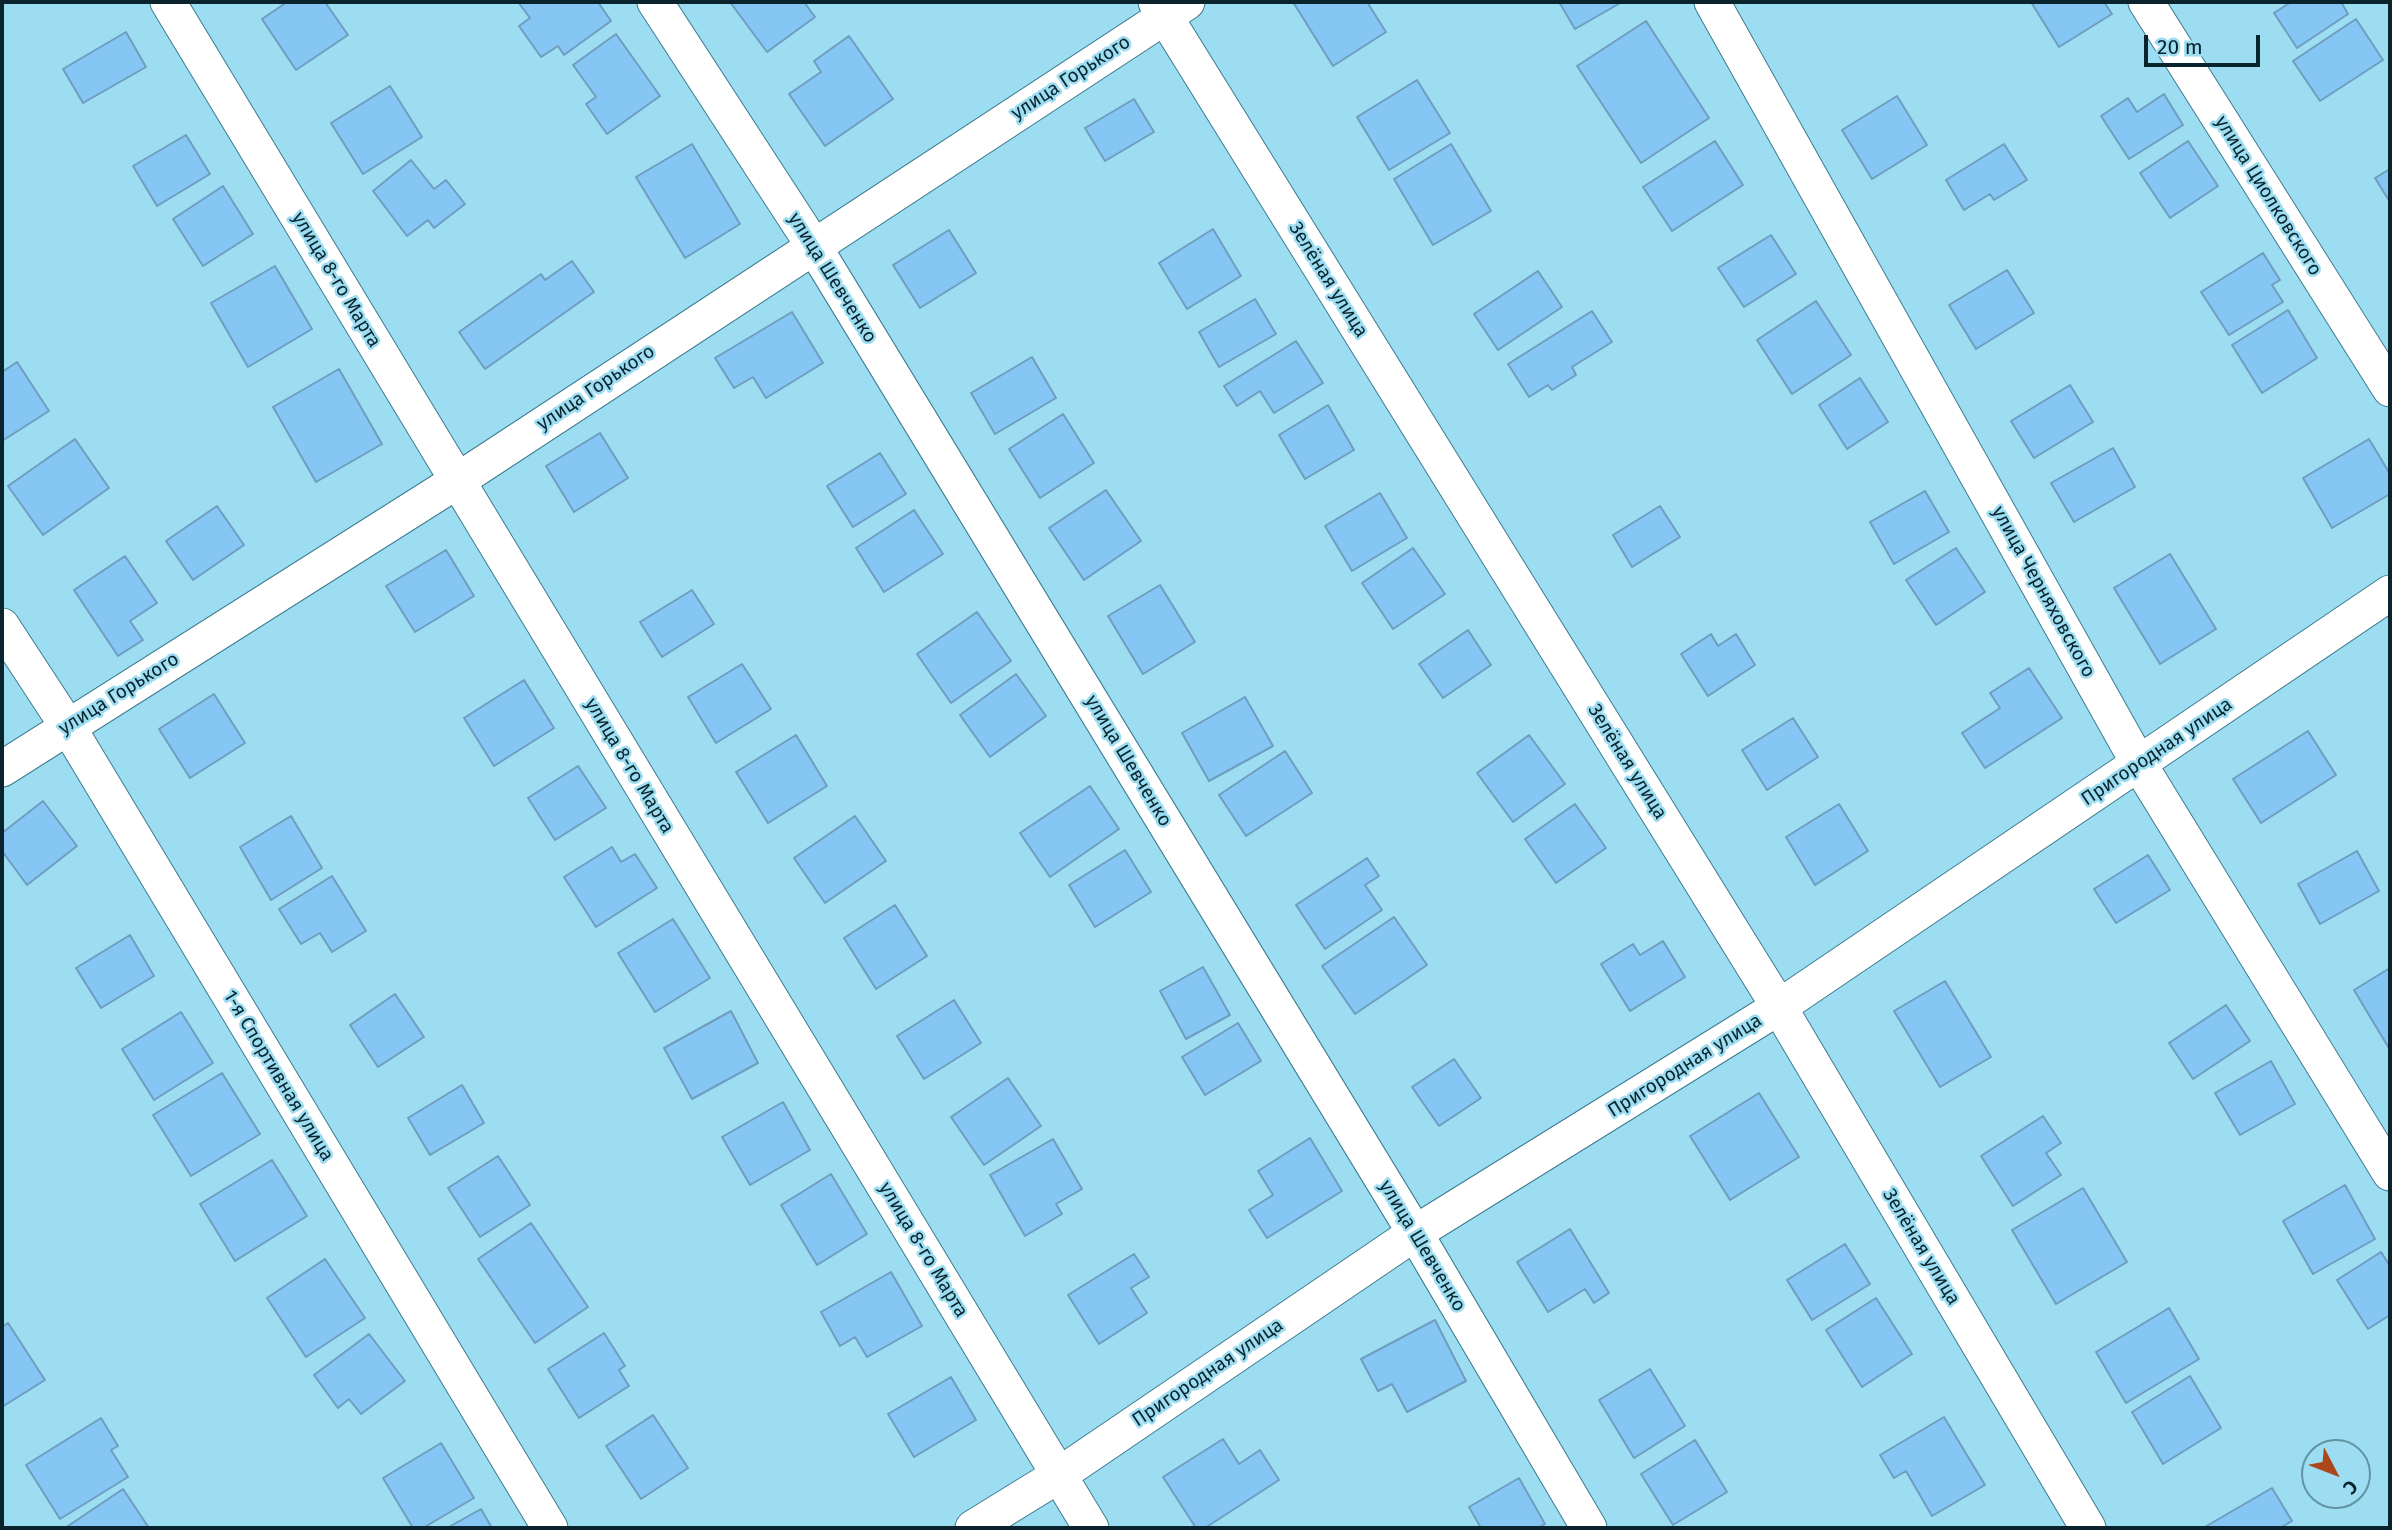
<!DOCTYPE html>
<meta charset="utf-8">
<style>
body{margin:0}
#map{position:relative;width:2392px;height:1530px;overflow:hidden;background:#9dddf2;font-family:"Fira Sans",sans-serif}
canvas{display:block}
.frame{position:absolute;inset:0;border:4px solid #09242c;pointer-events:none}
.north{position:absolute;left:2301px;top:1439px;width:70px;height:70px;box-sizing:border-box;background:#9dddf2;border:2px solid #6293a3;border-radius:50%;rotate:132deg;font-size:19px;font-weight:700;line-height:28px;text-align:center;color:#09242c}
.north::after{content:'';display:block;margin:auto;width:24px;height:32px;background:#ac461c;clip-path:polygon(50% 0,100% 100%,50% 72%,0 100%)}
.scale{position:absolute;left:2144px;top:35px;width:116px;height:32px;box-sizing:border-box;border:4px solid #09242c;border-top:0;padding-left:9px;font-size:21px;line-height:24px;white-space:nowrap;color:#09242c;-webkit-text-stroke:5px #9dddf2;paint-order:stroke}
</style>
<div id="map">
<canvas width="2392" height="1530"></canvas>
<div class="frame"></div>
<div class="north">С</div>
<div class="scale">20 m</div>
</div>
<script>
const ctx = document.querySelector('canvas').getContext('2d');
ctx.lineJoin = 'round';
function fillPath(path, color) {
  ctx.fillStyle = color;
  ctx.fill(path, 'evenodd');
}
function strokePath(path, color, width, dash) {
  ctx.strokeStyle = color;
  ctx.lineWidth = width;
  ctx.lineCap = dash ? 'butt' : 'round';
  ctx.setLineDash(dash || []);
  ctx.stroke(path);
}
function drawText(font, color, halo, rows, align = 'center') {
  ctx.font = font + ' "Fira Sans",sans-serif';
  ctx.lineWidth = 5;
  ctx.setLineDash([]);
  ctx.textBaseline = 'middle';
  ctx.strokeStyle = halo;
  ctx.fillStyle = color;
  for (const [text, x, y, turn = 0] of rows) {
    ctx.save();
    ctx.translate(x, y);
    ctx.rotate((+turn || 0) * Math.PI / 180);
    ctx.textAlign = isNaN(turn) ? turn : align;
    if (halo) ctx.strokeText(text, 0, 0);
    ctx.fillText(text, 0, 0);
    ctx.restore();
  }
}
const building = new Path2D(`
 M287 2H325L348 35 296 70 262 19Z
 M518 2H598L611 21 564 55 558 46 541 57 519 26 530 18Z
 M730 2H804L815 17 767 52Z
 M1293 2H1367L1386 32 1333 66Z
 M1559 2H1622L1575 29Z
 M2031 2H2104L2112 14 2059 47Z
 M2291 2H2341L2348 14 2297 48 2274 13Z
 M2356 19 2383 60 2320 101 2293 61Z
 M1646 21 1709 118 1641 163 1577 66Z
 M126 32 146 67 83 103 63 69Z
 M616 34 660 96 607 134 586 104 596 97 573 65Z
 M849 36 893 99 825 146 789 94 821 72 814 61Z
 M1417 80 1450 133 1389 170 1357 117Z
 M390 86 422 137 363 174 331 123Z
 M2164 94 2183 125 2129 159 2101 116 2128 98 2137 112Z
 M1897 96 1927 145 1872 179 1842 130Z
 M1134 99 1154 132 1105 161 1085 128Z
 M186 135 210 174 157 206 133 166Z
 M1715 141 1743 185 1672 231 1643 187Z
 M2188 141 2218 186 2170 218 2140 173Z
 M692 144 740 224 685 258 636 177Z
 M1451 144 1491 211 1433 245 1394 179Z
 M2004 144 2027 180 1994 200 1990 194 1964 210 1946 180Z
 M411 160 434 189 446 180 465 204 434 228 428 220 407 236 373 191Z
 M2390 169V202L2375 178Z
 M223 186 253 234 203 266 173 219Z
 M1213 229 1241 276 1187 309 1159 263Z
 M949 230 976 273 920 308 893 265Z
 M1771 235 1796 274 1744 307 1718 268Z
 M2263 253 2280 280 2272 285 2283 302 2229 335 2201 292Z
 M572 261 594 292 485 369 459 332 541 274 545 280Z
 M275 266 312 329 248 367 211 303Z
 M2007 270 2034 313 1976 349 1949 305Z
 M1538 271 1562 307 1498 350 1474 314Z
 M1255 299 1276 334 1219 367 1199 332Z
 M1816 301 1851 355 1792 394 1757 340Z
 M2288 310 2317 358 2262 393 2232 345Z
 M1592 311 1612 342 1572 367 1576 375 1552 390 1548 385 1529 397 1508 364Z
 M792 312 823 363 766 398 753 377 734 388 715 358Z
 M1296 341 1323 383 1274 413 1260 391 1237 406 1224 386Z
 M1032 357 1056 398 995 434 971 393Z
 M17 362 49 411 2 441V372Z
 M339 369 382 444 316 482 273 407Z
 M1860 378 1888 422 1847 449 1819 405Z
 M2070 385 2093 422 2034 458 2011 421Z
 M1328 405 1354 450 1305 479 1279 435Z
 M1063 414 1094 463 1040 498 1009 449Z
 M600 433 628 478 574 512 546 466Z
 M75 439 109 488 43 535 8 486Z
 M2369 439 2390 474V494L2332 528 2303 478Z
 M2113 448 2135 487 2074 522 2051 483Z
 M880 453 906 494 853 527 827 486Z
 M1106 490 1141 541 1084 580 1049 528Z
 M1925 491 1949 532 1894 564 1870 522Z
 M1380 493 1407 538 1352 571 1325 526Z
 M217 506 244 545 193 580 166 541Z
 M1660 506 1680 537 1632 567 1613 535Z
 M914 510 943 554 884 592 856 548Z
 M1413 548 1445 594 1393 629 1362 583Z
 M1956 548 1985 592 1936 625 1906 580Z
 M446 550 474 596 415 632 386 586Z
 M2170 554 2216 629 2160 664 2114 588Z
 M125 556 157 603 130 621 143 640 118 656 74 590Z
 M1160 585 1195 642 1143 674 1108 616Z
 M692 590 714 624 662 657 640 622Z
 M977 612 1011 661 951 703 917 654Z
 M1468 630 1491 665 1443 698 1419 664Z
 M1711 634 1718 646 1736 634 1755 665 1708 696 1681 654Z
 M742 664 771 709 716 743 688 697Z
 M2029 668 2062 718 1985 768 1962 733 2000 708 1990 693Z
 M1016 674 1046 716 990 757 960 715Z
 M524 680 554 728 494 766 464 718Z
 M214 694 245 743 190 778 159 729Z
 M1245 697 1273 746 1209 781 1182 733Z
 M1793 718 1818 757 1767 790 1742 750Z
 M2308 731 2336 775 2261 823 2233 779Z
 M796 735 827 786 768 823 736 772Z
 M1529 735 1565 784 1513 822 1477 773Z
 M1285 751 1312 793 1246 836 1219 795Z
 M578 766 606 808 555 840 528 798Z
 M1090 786 1119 829 1050 877 1020 833Z
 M43 801 77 846 27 885 2 851V833Z
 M1575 804 1606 848 1556 883 1525 839Z
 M1839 804 1868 851 1815 885 1786 837Z
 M291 816 322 868 271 900 240 847Z
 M855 816 886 861 825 903 794 858Z
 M612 847 621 862 635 854 657 888 596 927 564 877Z
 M1125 850 1151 892 1095 927 1069 885Z
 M2357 851 2379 891 2320 924 2298 884Z
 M2148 855 2170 890 2116 923 2094 889Z
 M1367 858 1379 876 1365 885 1382 910 1325 949 1296 905Z
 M332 876 366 931 332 952 320 933 301 944 279 909Z
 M895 905 927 956 876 989 844 938Z
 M1394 917 1427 965 1355 1014 1322 966Z
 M673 919 710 978 655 1012 618 953Z
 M130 935 154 976 101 1008 76 968Z
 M1663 941 1685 977 1630 1011 1601 964 1633 944 1640 955Z
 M1203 967 1230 1015 1186 1039 1160 991Z
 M2390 968V1050L2354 990Z
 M1945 981 1991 1057 1940 1087 1894 1011Z
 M395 994 424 1037 378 1067 350 1025Z
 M954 1000 981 1043 924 1079 897 1036Z
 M2226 1005 2250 1041 2193 1079 2169 1043Z
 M731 1011 758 1063 692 1099 664 1048Z
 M181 1012 213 1063 154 1100 122 1049Z
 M1238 1023 1261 1061 1205 1095 1182 1057Z
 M1454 1059 1481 1098 1439 1126 1412 1087Z
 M2271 1061 2295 1104 2240 1135 2215 1093Z
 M222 1073 260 1134 191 1176 153 1115Z
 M1008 1078 1041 1126 984 1165 951 1117Z
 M462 1085 484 1123 430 1155 408 1118Z
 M1759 1093 1799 1157 1730 1200 1690 1136Z
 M783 1102 810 1150 750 1185 722 1137Z
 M2043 1116 2061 1143 2046 1153 2061 1175 2013 1206 1981 1156Z
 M1310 1138 1342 1191 1267 1238 1249 1210 1273 1195 1258 1171Z
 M1053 1139 1082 1189 1056 1204 1062 1214 1025 1236 990 1175Z
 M498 1156 530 1205 480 1237 448 1188Z
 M272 1160 307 1216 235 1261 200 1204Z
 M831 1174 867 1234 817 1265 781 1205Z
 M2345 1185 2375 1239 2313 1274 2283 1221Z
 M2083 1188 2127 1262 2056 1304 2012 1230Z
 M531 1223 588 1307 535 1343 478 1259Z
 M1570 1229 1609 1293 1594 1303 1585 1289 1548 1312 1517 1262Z
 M1845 1244 1870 1284 1812 1320 1787 1280Z
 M2381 1252 2390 1266V1315L2368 1329 2337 1280Z
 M1134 1254 1149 1277 1131 1288 1147 1313 1099 1344 1068 1295Z
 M325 1259 365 1318 306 1357 267 1298Z
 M891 1272 922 1326 867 1357 855 1337 840 1346 821 1312Z
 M1876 1298 1912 1354 1862 1387 1826 1330Z
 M2169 1308 2199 1359 2126 1403 2096 1352Z
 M1435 1320 1466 1381 1407 1412 1392 1384 1378 1391 1361 1359Z
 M8 1323 45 1380 2 1407V1327Z
 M604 1333 625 1366 619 1370 629 1386 579 1418 548 1369Z
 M369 1334 405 1381 361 1414 349 1399 338 1408 314 1375Z
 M1650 1369 1685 1426 1634 1458 1599 1400Z
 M2190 1376 2221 1428 2163 1464 2132 1412Z
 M951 1377 976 1420 914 1457 888 1414Z
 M653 1415 688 1468 641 1499 606 1446Z
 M1944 1417 1985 1485 1932 1516 1906 1471 1894 1478 1880 1455Z
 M101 1418 118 1446 111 1450 128 1477 60 1519 26 1465Z
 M1223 1439 1239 1464 1260 1450 1279 1480 1205 1528H1196L1163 1477Z
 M1695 1440 1727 1492 1673 1525 1641 1474Z
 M441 1443 474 1498 423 1528H413L383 1478Z
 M1519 1478 1545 1524 1538 1528H1481L1469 1507Z
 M2272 1488 2292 1521 2280 1528H2203Z
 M123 1489 149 1528H65Z
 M481 1509 492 1528H447Z`);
fillPath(building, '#86c6f4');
strokePath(building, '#6f9dbf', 2);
const street = new Path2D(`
 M168 2 1091 1528
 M655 2 813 245 1415 1233 1589 1528
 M1156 2 1779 1007 2088 1528
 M1712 2 2139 764 2390 1173
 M2146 2 2390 389
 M2 626 68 727 550 1528
 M2 769 457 481 1187 2
 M973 1528 1059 1475 1415 1233 1779 1007 2390 593`);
strokePath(street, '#3d7b8f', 37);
strokePath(street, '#fff', 35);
drawText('19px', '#09242c', '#9dddf2', [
 ["улица Горького",1071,78,-33],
 ["улица Циолковского",2268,196,58],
 ["улица Шевченко",832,278,58],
 ["улица 8-го Марта",336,280,59],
 ["Зелёная улица",1328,280,58],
 ["улица Горького",596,388,-34],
 ["улица Черняховского",2043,592,61],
 ["улица Горького",119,694,-32],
 ["Пригородная улица",2157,752,-34],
 ["улица Шевченко",1128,761,59],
 ["Зелёная улица",1627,762,58],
 ["улица 8-го Марта",629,766,59],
 ["Пригородная улица",1685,1066,-32],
 ["1-я Спортивная улица",278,1076,59],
 ["улица Шевченко",1422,1246,59],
 ["Зелёная улица",1921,1247,59],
 ["улица 8-го Марта",923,1250,59],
 ["Пригородная улица",1208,1373,-34]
]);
</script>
